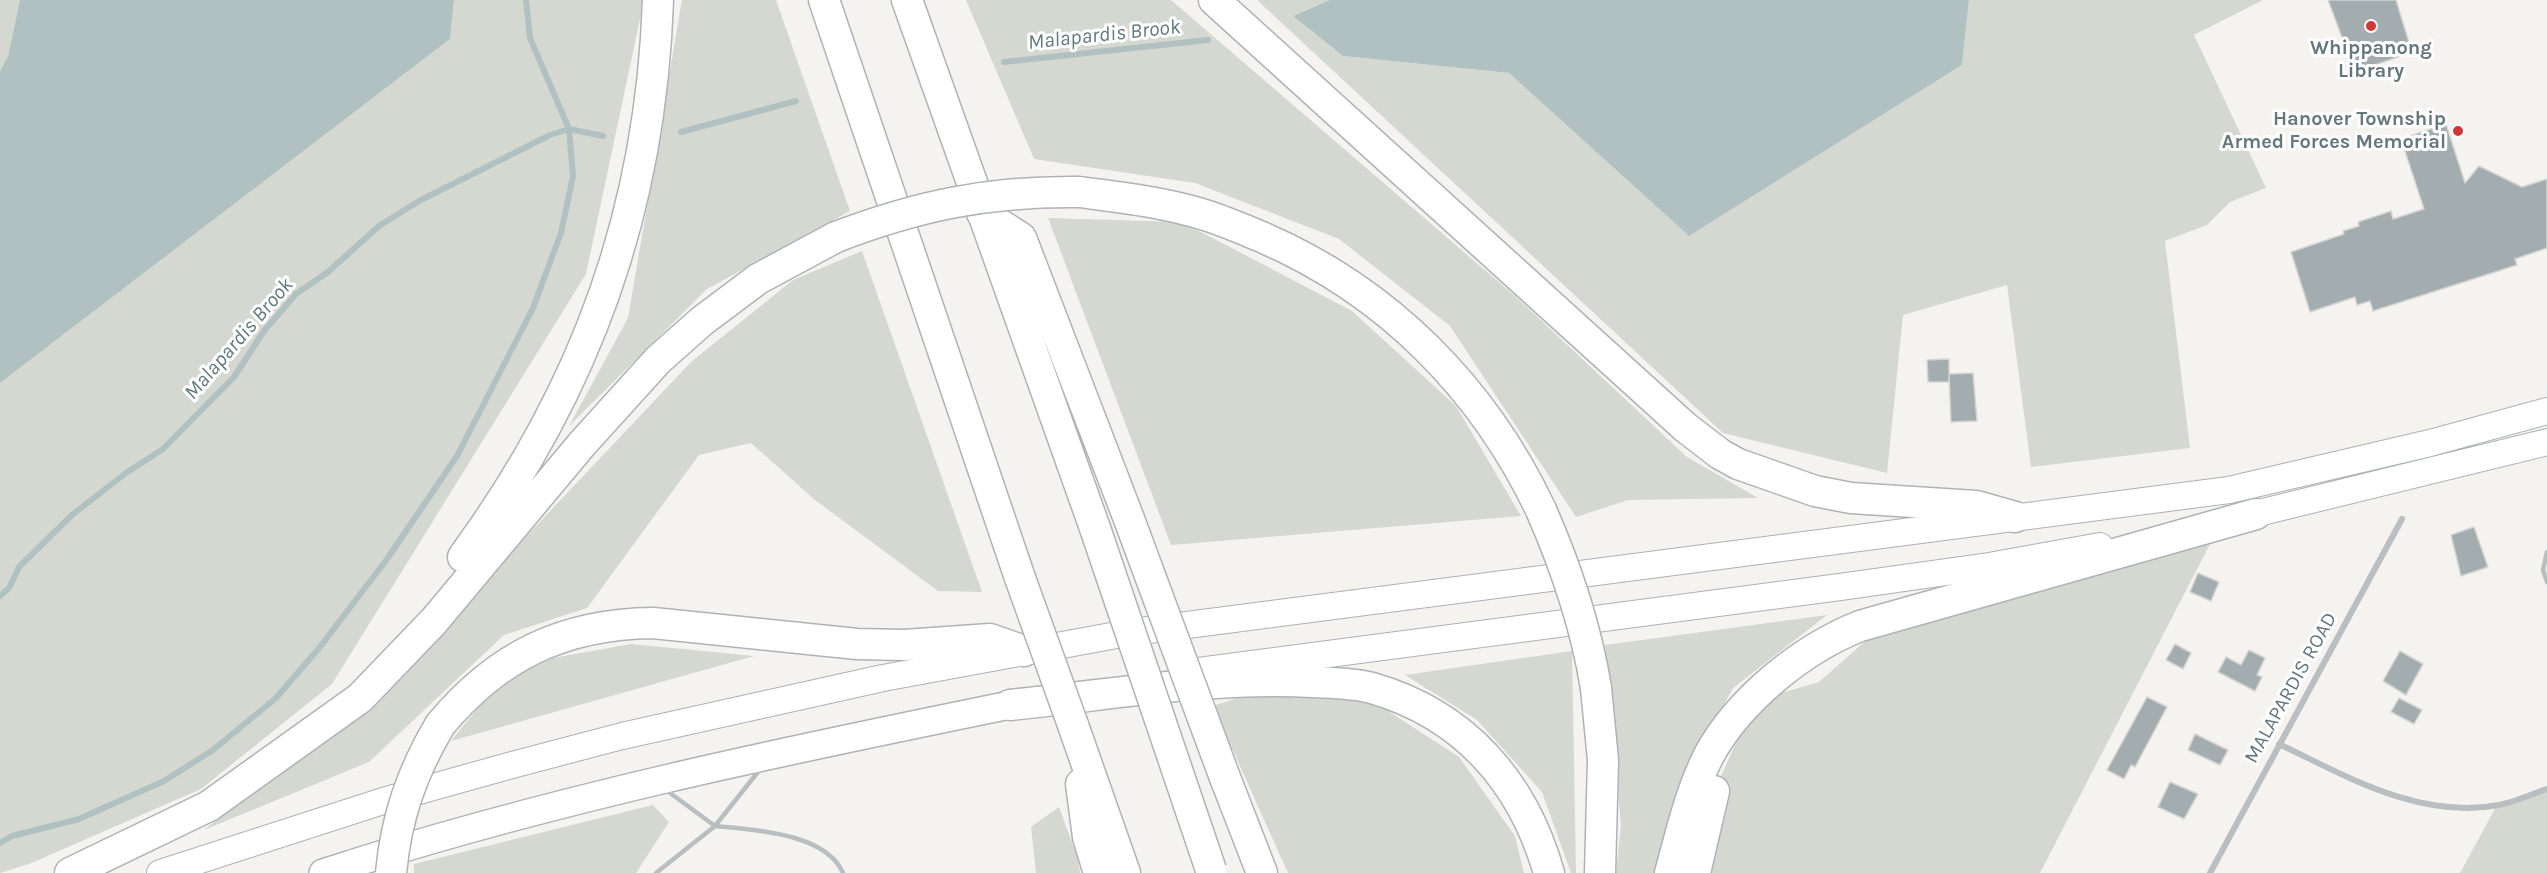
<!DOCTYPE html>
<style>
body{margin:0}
canvas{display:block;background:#f4f3f0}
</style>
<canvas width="2547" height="873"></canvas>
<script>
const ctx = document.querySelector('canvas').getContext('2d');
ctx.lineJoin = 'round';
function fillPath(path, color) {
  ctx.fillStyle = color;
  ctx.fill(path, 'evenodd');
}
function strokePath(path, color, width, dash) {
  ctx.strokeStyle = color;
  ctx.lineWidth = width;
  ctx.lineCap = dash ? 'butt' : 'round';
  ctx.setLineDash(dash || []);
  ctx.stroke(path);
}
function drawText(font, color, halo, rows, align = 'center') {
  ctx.font = font + ' Karla,sans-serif';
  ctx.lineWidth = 6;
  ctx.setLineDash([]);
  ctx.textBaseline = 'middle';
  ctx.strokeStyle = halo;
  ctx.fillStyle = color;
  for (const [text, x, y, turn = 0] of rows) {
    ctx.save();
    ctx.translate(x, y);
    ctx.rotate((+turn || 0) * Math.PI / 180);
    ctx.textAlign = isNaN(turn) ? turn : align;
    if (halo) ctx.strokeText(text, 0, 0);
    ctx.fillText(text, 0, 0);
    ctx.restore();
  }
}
fillPath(new Path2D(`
 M0 0H20L8 56 0 71Z
 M454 0H644L586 274 332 684 201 789 29 864 0 873V383L450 39Z
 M682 0H776L850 211 707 289 569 426 628 318Z
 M966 0H1171L1515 296 1687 457 1758 498 1628 500 1576 517 1450 326 1339 239 1195 183 1034 159Z
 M1257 0H1330L1293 16 1343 56 1509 73 1689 236 1962 65 1969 0H2263L2194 35 2266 188 2230 202 2207 225 2165 241 2190 448 2031 467 2007 285 1903 315 1887 473 1723 433Z
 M1048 218 1182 222 1352 311 1456 406 1521 516 1171 545Z
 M862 251 982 592 938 591 815 500 751 443 699 455 587 608 504 635 369 762 204 830 377 694 691 362 793 280Z
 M2210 544 2040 873H1703L1717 785 1739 736 1771 696 1819 682 1879 629 2010 597Z
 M1827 615 1733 688 1680 787 1655 873H1616L1621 825 1605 645Z
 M631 644 754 656 451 741 498 683 553 658Z
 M1572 651 1576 873H1571L1542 792 1477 720 1405 675Z
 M1301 691 1379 705 1459 757 1515 836 1524 873H1288L1213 706 1243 696Z
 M2547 792V873H2460L2497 805Z
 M653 805 669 822 636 873H414V864Z
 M1059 807 1078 859 1080 873H1036L1031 827Z`), '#d4d8d0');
fillPath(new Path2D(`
 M20 0H454L450 39 0 383V71L8 56Z
 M1330 0H1969L1962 65 1689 236 1509 73 1343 56 1293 16Z`), '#b1c0c1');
strokePath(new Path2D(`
 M1004 62 1208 40
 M681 132 796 101
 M0 596 9 588 19 567 72 515 126 473 163 449 234 377 264 331 296 294 328 272 379 226 419 201 550 135 569 129 603 136
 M0 843 12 836 79 819 164 781 213 750 276 698 320 647 387 559 457 456 533 308 561 233 573 176 569 129 530 38 526 0`), '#b1c0c1', 6);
const building = new Path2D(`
 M2328 0H2396L2412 52 2355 72Z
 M2446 124 2465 183 2479 166 2522 187 2547 179V248L2515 259 2517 265 2373 311 2370 301 2357 305 2355 297 2310 312 2291 252 2344 234 2343 231 2359 226 2358 222 2391 211 2393 219 2424 209 2401 139Z
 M1949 359V382H1928L1927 360Z
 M1973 373 1977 421 1951 422 1949 374Z
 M2474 527 2488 567 2461 576 2451 535Z
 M2198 573 2219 582 2211 601 2190 592Z
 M2175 644 2191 653 2183 669 2166 660Z
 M2249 650 2265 658 2257 675 2262 677 2255 691 2218 672 2226 657 2241 665Z
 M2400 651 2423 664 2406 695 2383 681Z
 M2147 697 2167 707 2135 767 2131 765 2124 779 2107 770Z
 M2399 698 2422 710 2414 724 2391 712Z
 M2195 734 2228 750 2220 765 2188 750Z
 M2170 782 2198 794 2184 819 2158 807Z`);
fillPath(building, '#a3acaf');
strokePath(building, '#d5d4d3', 1.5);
const primary = new Path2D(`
 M2238 518 2547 442
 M1191 672 1840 587 1989 566 2100 546
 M160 873 383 801 512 765 622 736 883 678 1133 632 2229 490 2430 443 2547 411`);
const trunk = new Path2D(`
 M323 873C548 800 779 752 1010 705`);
const motorway = new Path2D(`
 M824 0 1020 578
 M907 0 1096 531
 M1214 0 1685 427 1720 454 1738 464 1815 491 1851 498 1976 506 2015 517
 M1079 192C1117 197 1154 201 1191 211 1216 217 1240 228 1264 238 1388 292 1483 388 1541 510
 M982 213 1021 238 1129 519
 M463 557C587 388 651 209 658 0
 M1596 688 1603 760 1600 873
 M1010 705C1110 695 1213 676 1313 682 1333 683 1354 683 1372 688 1465 715 1523 782 1549 873
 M440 725C497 656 563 624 653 623L857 644 904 645 990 639 1024 651
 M1073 725 1125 873
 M1224 775 1262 873
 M1081 784 1088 837 1099 873
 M70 873 209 806 360 698 434 621 582 444 658 360 702 321 758 279 836 237
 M1670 873C1681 834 1690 792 1709 755 1739 700 1802 649 1860 626L2256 514
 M1695 873 1714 791`);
strokePath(primary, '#adb2b4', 28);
strokePath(trunk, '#afb3b5', 30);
strokePath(motorway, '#afb3b5', 33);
strokePath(new Path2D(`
 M2547 552 2543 570 2547 582
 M666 790 715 826 761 768
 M656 873 715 826C754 830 826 833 843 873`), '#b9bec0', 4.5);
strokePath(new Path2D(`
 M2279 744C2346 776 2420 820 2499 805 2515 802 2531 794 2547 789
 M2210 873 2402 519`), '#b9bec0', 6);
strokePath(primary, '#fff', 26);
strokePath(trunk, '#fff', 27);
strokePath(motorway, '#fff', 30);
const motorwayBridge = new Path2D(`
 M836 237C920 205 989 191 1079 192
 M1541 510C1566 567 1586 626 1596 688
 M1129 519 1224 775
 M1096 531 1211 870
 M1020 578 1073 725
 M391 873C396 818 412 772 440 725`);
strokePath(motorwayBridge, '#afb3b5', 33, []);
strokePath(motorwayBridge, '#fff', 30);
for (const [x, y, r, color] of [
 [2371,26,6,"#cf3835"],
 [2458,131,6,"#cf3835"]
]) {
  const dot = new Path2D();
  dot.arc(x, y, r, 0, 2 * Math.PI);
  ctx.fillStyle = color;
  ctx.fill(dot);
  strokePath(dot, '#fff', 2);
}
drawText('bold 20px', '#66787e', '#fff', [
 ["Whippanong",2371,48],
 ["Library",2371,71],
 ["Hanover Township",2446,119,"right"],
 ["Armed Forces Memorial",2446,142,"right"]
]);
drawText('20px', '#66787e', '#fff', [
 ["MALAPARDIS ROAD",2291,688,-61]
]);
drawText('italic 21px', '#627a7b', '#fff', [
 ["Malapardis Brook",1104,35,-6],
 ["Malapardis Brook",239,339,-49]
]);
</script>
